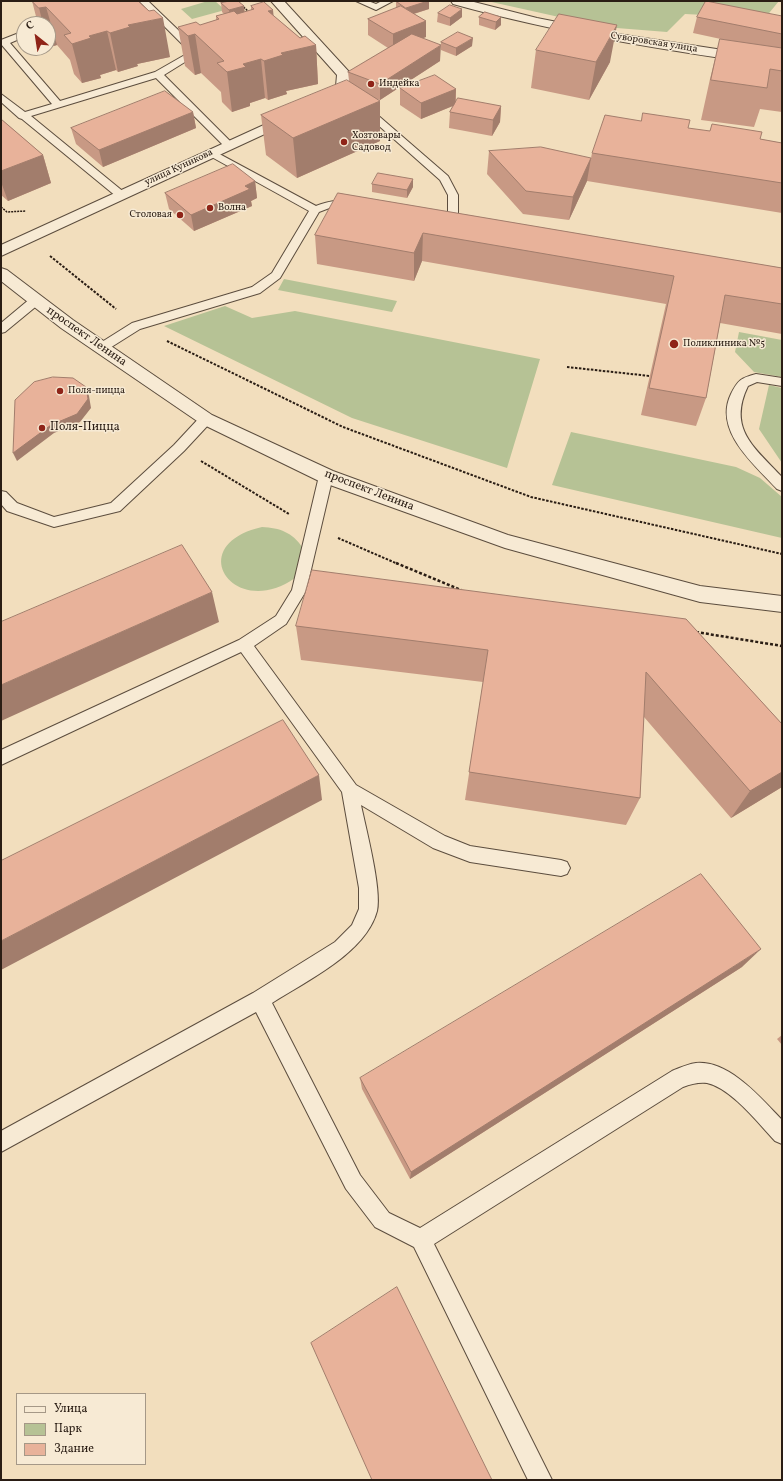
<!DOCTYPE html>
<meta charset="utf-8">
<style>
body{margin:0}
#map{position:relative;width:783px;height:1481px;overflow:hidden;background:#f2debd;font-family:Vollkorn,serif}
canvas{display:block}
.frame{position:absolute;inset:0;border:2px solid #2a1d14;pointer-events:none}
.legend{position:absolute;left:16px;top:1393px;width:130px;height:72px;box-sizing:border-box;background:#f7ead4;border:1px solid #a59887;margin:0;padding:5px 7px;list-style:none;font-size:12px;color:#2a1d14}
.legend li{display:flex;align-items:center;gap:8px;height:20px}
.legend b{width:20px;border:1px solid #a59887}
.north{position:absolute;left:16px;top:16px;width:40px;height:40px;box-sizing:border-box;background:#f7ead4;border:1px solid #a59887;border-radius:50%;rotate:330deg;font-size:11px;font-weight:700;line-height:16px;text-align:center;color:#2a1d14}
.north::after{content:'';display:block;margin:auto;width:14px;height:18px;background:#8f2418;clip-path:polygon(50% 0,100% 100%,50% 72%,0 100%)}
</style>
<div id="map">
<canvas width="783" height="1481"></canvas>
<div class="frame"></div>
<ul class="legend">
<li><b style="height:5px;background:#f7ead4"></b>Улица</li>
<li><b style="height:11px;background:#b6c295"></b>Парк</li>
<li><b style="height:11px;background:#e8b29a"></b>Здание</li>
</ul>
<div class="north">С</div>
</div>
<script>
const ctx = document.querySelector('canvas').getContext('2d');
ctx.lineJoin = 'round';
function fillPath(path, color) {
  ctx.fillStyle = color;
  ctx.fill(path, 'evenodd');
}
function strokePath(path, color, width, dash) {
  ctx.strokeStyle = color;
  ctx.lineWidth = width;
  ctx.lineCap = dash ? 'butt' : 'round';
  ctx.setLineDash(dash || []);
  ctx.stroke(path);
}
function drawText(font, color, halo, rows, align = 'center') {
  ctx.font = font + ' Vollkorn,serif';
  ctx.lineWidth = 3;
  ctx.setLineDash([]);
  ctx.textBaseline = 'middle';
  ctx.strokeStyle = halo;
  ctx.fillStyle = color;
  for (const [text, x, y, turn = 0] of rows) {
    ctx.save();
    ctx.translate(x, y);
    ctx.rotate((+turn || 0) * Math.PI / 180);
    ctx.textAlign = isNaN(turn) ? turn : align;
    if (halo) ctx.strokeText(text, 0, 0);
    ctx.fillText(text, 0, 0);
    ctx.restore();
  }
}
fillPath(new Path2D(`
 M208 1H215L225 10 192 19 181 9Z
 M487 1H779L765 18 685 14 667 32 604 27Z
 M284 279 397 301 392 312 278 290Z
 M225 306 252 318 295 311 540 359 507 468 352 418 164 326Z
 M739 332 782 340V377L754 372 735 352Z
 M769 385 782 388V463L759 429Z
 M571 432 736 467 760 478 782 497V538L552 485Z
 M262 527C280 528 292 532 303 548L295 578C234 621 182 545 262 527Z`), '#b6c295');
const service = new Path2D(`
 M139 1H148L201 52 164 75 234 145 233 147H225L156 78 31 116 125 193 126 195 125 197H117L22 119 19 118 1 102V94L25 112 52 104 1 44V40L24 31V37L10 43 60 101 155 72 190 52Z
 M356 1H368L376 4 382 1H393L376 10Z
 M363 104 366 105 448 176 458 195V217L457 219H449L448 217V195L440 180 360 109 358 107Z
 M212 150 316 206C325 202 351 196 358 204L353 207H332L319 212 280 278 260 293 140 329 105 351H97L95 348 97 345 132 323 252 287 272 273 309 211 208 155 207 153 208 151Z
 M35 297 39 298 41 301 39 304 5 332 1 333V323L31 298Z
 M756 374 782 378V386L757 382 748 386C727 429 755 448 782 477V491L777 489C755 465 713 431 731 394 738 380 741 378 756 374Z
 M206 415 211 416 212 419 211 422 184 451 120 511 54 527 7 511 1 504V491L6 492 17 503 54 517 111 503 174 445 201 416Z
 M326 471 331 473 333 476 306 591 286 624 254 646 356 785 445 836 470 846 561 860 567 862 570 868 567 874 561 876 470 862 433 848 361 805C366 829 382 890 377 911 366 953 306 981 272 1003L360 1175 389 1213 420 1228 672 1071C679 1068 688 1064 696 1063 729 1060 761 1098 782 1120V1144L775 1141C759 1124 731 1088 707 1083 699 1082 691 1084 683 1087L434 1244 552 1480H528L414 1247 375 1227 346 1189 256 1012 1 1152V1131L253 993 335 942 352 925 359 909V888L342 792 241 652 1 765V750L239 640 276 616 292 590 319 476 321 473Z`);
const minor = new Path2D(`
 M271 1H284L351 74 347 91C338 97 329 108 318 105L316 102 336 86 337 75Z
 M451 1H470L537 18 618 34 782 59V67C671 51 561 34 453 4Z
 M290 113 295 114 297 117 295 120 1 256V245Z`);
const tertiary = new Path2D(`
 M1 268 7 270 73 320 212 415 333 471 508 535 700 586 782 596V612L700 602 505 548 319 481 200 423 61 328 1 281Z`);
strokePath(service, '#5c4d3e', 2);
strokePath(minor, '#5c4d3e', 2);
strokePath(tertiary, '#5c4d3e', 2);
strokePath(new Path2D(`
 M237 1 250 13
 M1 207 7 212 26 211`), '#2a1d14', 1.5, [2, 1]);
strokePath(new Path2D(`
 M50 256 116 309
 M167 341 343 427 531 497 782 554
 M567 367 650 376
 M201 461 289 514
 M338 538 398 564`), '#2a1d14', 2, [2.5, 1.5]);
strokePath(new Path2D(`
 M396 563 461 590
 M696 632 782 646`), '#2a1d14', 2.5, [3, 2]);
fillPath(service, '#f7ead4');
fillPath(minor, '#f7ead4');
fillPath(tertiary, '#f7ead4');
fillPath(new Path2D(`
 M32 1H138L170 57 137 64 138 66 118 72 116 70 100 75 101 78 82 83 74 74 70 60 57 45 50 47 48 46V24H38Z
 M396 1H429V9L414 14 426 21V37L423 38 440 61 380 100 376 99 380 141 297 178 266 155 261 115 349 81 348 72 388 48 368 35V19L396 8Z
 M221 3 244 6V12L251 10V6L274 16 300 38 316 45 318 84 286 91 287 94 268 100 265 98 250 103V106L232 112 222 102 221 92 201 73 195 75 185 66 178 27 200 25 216 20V16L224 14 222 12Z
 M485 12 501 25 495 30 479 25V17Z
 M438 13 462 17 450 26 437 22Z
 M782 16V112L760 109 754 127 701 120 710 79 720 39 730 41 693 33 697 17Z
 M441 42 472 46 456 56 441 50Z
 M536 50 610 62 589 100 531 88Z
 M400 88 456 89V102L501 106 500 122 492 136 449 128 450 112 453 106 421 119 400 105Z
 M193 112 196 128 103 167 76 144 71 128Z
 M1 119 43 155 51 183 8 201 1 195Z
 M760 139 782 143V213L587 181 569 220 523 214 487 174 489 151 591 158 592 153Z
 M413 179V187L407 198 372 192V184Z
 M255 181 257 198 251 201 252 206 194 231 169 209 165 193Z
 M338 193 782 268V334L720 323 706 398 696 426 641 415 666 304 422 261 414 281 317 264 315 235Z
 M686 619 782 724V787L731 818 644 717 640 798 626 825 465 800 483 682 301 660 296 626Z
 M742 967 410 1179 362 1089 360 1078Z
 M782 1035V1045L777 1039Z`), '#c89984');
fillPath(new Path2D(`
 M428 1H429V9L406 16V8Z
 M244 6 245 14 230 18 229 10Z
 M46 7 57 45 50 47 48 41V24H43L39 8Z
 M462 9V17L450 26V18Z
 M273 10 277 49 268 11Z
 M501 17V25L495 30 496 22Z
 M163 18 170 57 137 64 138 66 118 72 110 33 128 25Z
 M426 21V37L393 50V34Z
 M617 25 610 62 589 100 596 62Z
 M107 31 116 70 100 75 101 78 82 83 72 44 89 36Z
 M195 34 201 73 195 75 188 36Z
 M473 38 472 46 456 56V48Z
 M316 45 318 84 286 91 287 94 268 100 264 61 281 53Z
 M441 45 440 61 380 100V84Z
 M261 59 265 98 250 103V106L232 112 227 72 243 64Z
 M456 89 455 105 421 119V103Z
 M380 101V141L297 178 293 138Z
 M501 106 500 122 492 136 493 120Z
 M193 112 196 128 103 167 99 150Z
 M43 155 51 183 8 201 1 182V171Z
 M591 158 587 181 569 220 573 197Z
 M413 179V187L407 198V190Z
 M255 181 257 198 251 201 252 206 194 231 191 215 245 186Z
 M423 233 422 261 414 281V253Z
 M86 387 89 396 91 408 80 422 54 433 17 461 13 453Z
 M212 592 219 622 1 721V685Z
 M782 772V787L731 818 750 791Z
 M319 775 322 800 1 970V941Z
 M761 949 742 967 410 1179 411 1172Z`), '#a27d6c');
const building = new Path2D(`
 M32 1H138L149 11 154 10 163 18 128 25 130 27 110 33 107 31 89 36 91 38 72 44 64 35 71 33 46 7 39 8Z
 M230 1H238L244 6 229 10 221 3Z
 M396 1H428L406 8Z
 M706 1 782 16V34L697 17Z
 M264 2 273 10 268 11 300 38 305 36 316 45 281 53 283 55 264 61 261 59 243 64 246 67 227 72 217 63 224 61 195 34 188 36 178 27 196 22 200 25 219 19 216 16 234 11 237 14 254 9 251 6Z
 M450 5 462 9 450 18 438 13Z
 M401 6 426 21 393 34 368 19Z
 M485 12 501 17 496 22 479 17Z
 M559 14 617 25 596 62 536 50Z
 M458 32 473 38 456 48 441 42Z
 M412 34 441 45 380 84 348 72Z
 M720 39 782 48V71L770 69 767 88 711 80Z
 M435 75 456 89 421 103 400 88Z
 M347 80 380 101 293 138 261 115Z
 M165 91 193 112 99 150 71 128Z
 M458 98 501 106 493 120 450 112Z
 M643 113 690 120 688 128 710 131 712 124 762 132 760 139 782 143V183L592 153 605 115 641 121Z
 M1 119 43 155 1 171Z
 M541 147 591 158 573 197 526 191 489 151Z
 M233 164 255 181 245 186 250 189 191 215 165 193Z
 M378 173 413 179 407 190 372 184Z
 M338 193 782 268V304L725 295 706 398 649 388 674 276 423 233 414 253 315 235Z
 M53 377 73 378 86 387 88 399 77 414 51 425 13 453 15 400 34 382Z
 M182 545 212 592 1 685V622Z
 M312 570 686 619 782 724V772L750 791 646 672 640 798 469 772 488 650 296 626Z
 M283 720 319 775 1 941V861Z
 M701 874 761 949 411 1172 360 1078Z
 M397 1287 492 1480H372L311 1343Z`);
fillPath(building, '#e8b29a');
strokePath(building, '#a27d6c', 1);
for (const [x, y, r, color] of [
 [371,84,4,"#8f2418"],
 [344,142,4,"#8f2418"],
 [210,208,4,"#8f2418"],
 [180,215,4,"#8f2418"],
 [674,344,5,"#8f2418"],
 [60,391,4,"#8f2418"],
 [42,428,4,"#8f2418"]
]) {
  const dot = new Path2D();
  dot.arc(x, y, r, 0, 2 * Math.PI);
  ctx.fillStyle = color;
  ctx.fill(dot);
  strokePath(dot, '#f7ead4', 1.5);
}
drawText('10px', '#2a1d14', '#f7ead4', [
 ["Суворовская улица",654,43,9],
 ["улица Куникова",179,168,-25]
]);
drawText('10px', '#2a1d14', '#f7ead4', [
 ["Индейка",379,84],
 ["Хозтовары",352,136],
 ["Садовод",352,148],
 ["Волна",218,208],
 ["Столовая",172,215,"right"],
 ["Поликлиника №5",683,344],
 ["Поля-пицца",68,391]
], 'left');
drawText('12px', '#2a1d14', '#f7ead4', [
 ["проспект Ленина",86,337,35],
 ["проспект Ленина",369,491,21]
]);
drawText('12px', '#2a1d14', '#f7ead4', [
 ["Поля-Пицца",50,428]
], 'left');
</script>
